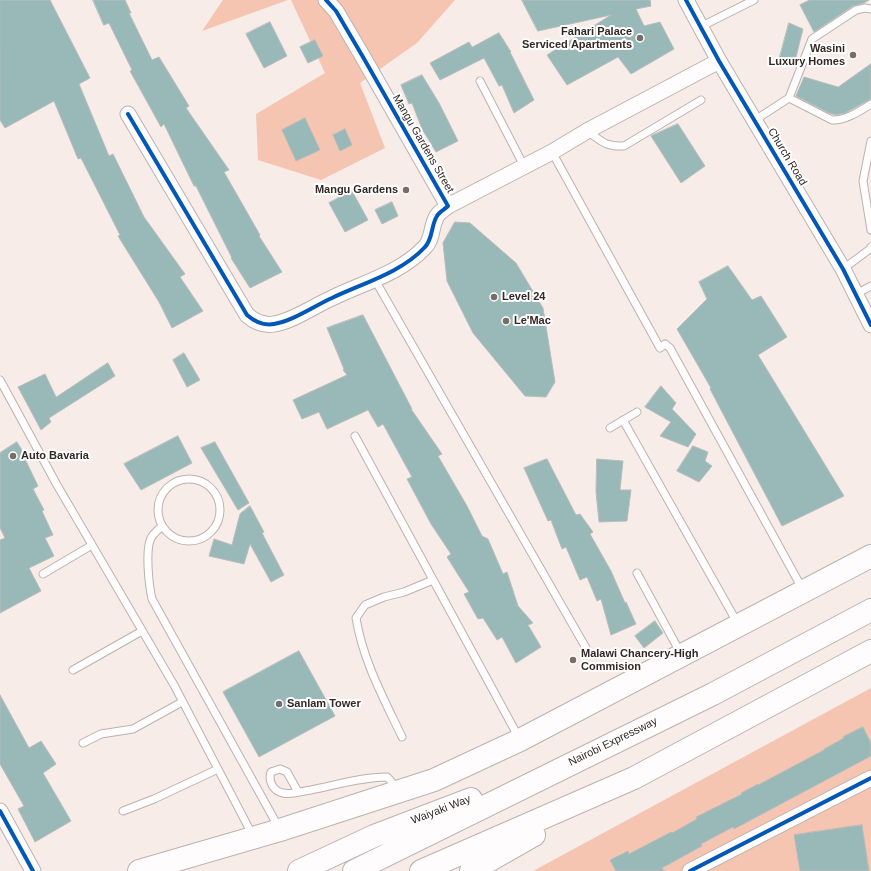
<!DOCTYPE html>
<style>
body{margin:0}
canvas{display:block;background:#f7ece8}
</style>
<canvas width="871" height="871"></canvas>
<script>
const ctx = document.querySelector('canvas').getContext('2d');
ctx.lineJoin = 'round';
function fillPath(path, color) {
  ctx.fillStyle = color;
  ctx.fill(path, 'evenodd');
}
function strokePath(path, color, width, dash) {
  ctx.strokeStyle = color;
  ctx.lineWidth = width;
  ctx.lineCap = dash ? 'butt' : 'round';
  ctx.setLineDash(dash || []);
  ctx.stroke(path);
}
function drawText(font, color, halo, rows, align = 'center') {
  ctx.font = font + ' Helvetica,sans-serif';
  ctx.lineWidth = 4;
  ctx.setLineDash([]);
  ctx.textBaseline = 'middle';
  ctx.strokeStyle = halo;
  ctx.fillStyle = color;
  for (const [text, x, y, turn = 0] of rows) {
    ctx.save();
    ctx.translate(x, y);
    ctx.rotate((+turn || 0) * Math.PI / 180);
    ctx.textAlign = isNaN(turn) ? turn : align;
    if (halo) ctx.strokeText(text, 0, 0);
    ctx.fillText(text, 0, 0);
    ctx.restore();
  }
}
fillPath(new Path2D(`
 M223 0H288L202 31Z
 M291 0H455L417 43 360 83 385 148 321 180 258 160 256 114 325 73Z
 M871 688V871H533Z`), '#f6c5b2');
const building = new Path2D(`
 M0 0H50L90 78 79 84 109 156 113 154 144 217 185 274 180 277 203 311 172 328 159 302 118 236 120 235 81 158 78 159 54 101 5 128 0 120Z
 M93 0H125L131 13H129L152 60 159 57 189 106 186 108 229 170 224 172 260 235 259 236 282 272 250 288 231 258H232L196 186H194L164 124 161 127 130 71 132 70 109 23 104 25Z
 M522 0H650L651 6 636 9 644 26 660 22 674 49 631 74 618 57 567 85 547 55 611 15 538 31Z
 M810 0H869L864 3 853 6 814 32 800 5Z
 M270 22 287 56 264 68 246 34Z
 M789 23 803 29 794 65 778 64Z
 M499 33 511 52H510L534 100 514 113 502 85 499 86 484 58 440 80 430 63 469 42 472 47Z
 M315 40 323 56 308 63 300 47Z
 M871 64V99L845 113 836 115 829 113 796 96 804 77 838 87Z
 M422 75 439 103 458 141 436 152 422 129 412 103 409 104 401 85Z
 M305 118 320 150 296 161 282 130Z
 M678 124 705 166 681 183 651 136Z
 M345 129 352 145 340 151 333 135Z
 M352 191 368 220 345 232 329 203Z
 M392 202 398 216 382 224 375 210Z
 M455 222 470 223 516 263 543 308 555 382 546 397 525 396 473 333 447 281 443 243Z
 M728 266 752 300 761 296 787 337 758 355 844 496 782 526 710 389 711 388 677 329 707 299 699 282Z
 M363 315 412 409H411L442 454 438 456 467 506 482 536 488 539 503 574 507 572 518 606 533 623 528 625 541 647 516 663 502 637 497 640 483 618 478 619 464 594 469 592 447 557 451 554 431 524 407 479 412 477 383 424 378 427 368 410 327 429 319 412 302 419 293 400 347 375 343 370 344 369 327 328Z
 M184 353 200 380 187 387 173 360Z
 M108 363 115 376 49 418 51 422 41 430 18 387 45 374 56 397Z
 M661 386 676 403 672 409 696 434 688 447 660 436 671 422 645 407Z
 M178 436 192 463 141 490 124 464Z
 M17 442 28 460 26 461 38 486 33 489 44 510 42 511 53 535 45 538 54 556 29 568 41 591 0 613V540L5 538 0 528V453Z
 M215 442 249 503 238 510 201 448Z
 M693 446 708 452 705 461 712 466 699 482 677 471Z
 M547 459 576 515 580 514 593 532 590 534 611 571 625 603 626 602 636 624 611 635 601 599 597 601 587 577 580 580 566 547 562 549 551 520 548 521 524 468Z
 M597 459 623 461 620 490H631L627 521 599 522 596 492Z
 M250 506 264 532 262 533 284 575 271 582 250 544 244 564 209 556 214 539 232 545 240 514Z
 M655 621 663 633 644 648 635 636Z
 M299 651 335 716 259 757 223 692Z
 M0 695 29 748 41 741 56 764 43 773 71 821 35 842 18 809 24 806 0 764Z
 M863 727 871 743V756L734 829 733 827 701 844 702 846 662 868 664 871H616L610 860 628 851 629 854 671 832 672 833 697 819 696 817 742 794 741 793 758 784V785L824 750V749L844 738 843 737Z
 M862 825 869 871H800L794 835Z`);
fillPath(building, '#99b9b9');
strokePath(building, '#babdbb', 1);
const lane = new Path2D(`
 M700 27 754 0
 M480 81 524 166
 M789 98 832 120C845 121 860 111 871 104
 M755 120 789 98 812 39 856 10 865 8 871 9
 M587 131C602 141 605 147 624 146L701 100
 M871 141 863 181 871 230
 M552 152 660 348 665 344 670 348 803 590
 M843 269 870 249 871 247
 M375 280 586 648
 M856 294 871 286
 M0 380 57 485 174 685 253 836
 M623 420 738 624
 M610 428 637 412
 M355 436 519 738
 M158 510a31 31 0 1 1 62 0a31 31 0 1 1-62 0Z
 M162 526C158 530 154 533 151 538 145 550 149 586 152 599L279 828
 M637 573 681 654
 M43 574 92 545
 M73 670 142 631
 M402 737C384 699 363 661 356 618L365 605 384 597 404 592 433 580
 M83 743 101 734 133 729 182 702
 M298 792 287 772 280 769 271 772C268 781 273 791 283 793 292 795 302 791 311 790 336 785 362 777 387 777L391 781 395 790
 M123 811 154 799 218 769`);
const street = new Path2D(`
 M686 0 719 61 843 269 871 325
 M128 114 247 315C255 322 263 326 274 324 293 321 314 306 332 298 363 283 401 273 425 247 433 239 431 225 437 216 439 212 445 209 448 206L363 57 336 11 326 0
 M448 206 552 152 587 131 719 61
 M0 811 33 871
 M690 871 871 778`);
const highway = new Path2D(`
 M139 871 280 830 434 780 520 740 871 556
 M299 871 374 836 471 799
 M354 871 713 694 871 610
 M421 871 634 778 871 651
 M471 871 534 835`);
strokePath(lane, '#bcb2ae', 9);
strokePath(street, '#bcb2ae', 17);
strokePath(highway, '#bcb2ae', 24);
strokePath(lane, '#fefcfc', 7);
strokePath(street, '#fefcfc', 15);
strokePath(highway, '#fefcfc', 22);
strokePath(new Path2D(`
 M686 0 719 61 843 269 871 325
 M128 114 247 315C255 322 263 326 274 324 293 321 314 306 332 298 363 283 401 273 425 247 433 239 431 225 437 216 439 212 445 209 448 206L363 57 336 11 326 0
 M0 811 33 871
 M690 871 871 778`), '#0057b8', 4);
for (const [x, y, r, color] of [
 [640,38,4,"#786d69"],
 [853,55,4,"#786d69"],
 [406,190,4,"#786d69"],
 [494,297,4,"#786d69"],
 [506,321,4,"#786d69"],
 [13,456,4,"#786d69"],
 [573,660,4,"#786d69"],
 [279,704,4,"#786d69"]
]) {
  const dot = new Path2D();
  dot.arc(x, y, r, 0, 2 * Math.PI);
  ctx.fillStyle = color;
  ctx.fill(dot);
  strokePath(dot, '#fff', 1.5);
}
drawText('bold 11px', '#342824', '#fff', [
 ["Fahari Palace",632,32,"right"],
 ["Serviced Apartments",632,45,"right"],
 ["Wasini",845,49,"right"],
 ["Luxury Homes",845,62,"right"],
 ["Mangu Gardens",398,190,"right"],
 ["Level 24",502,297],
 ["Le'Mac",514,321],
 ["Auto Bavaria",21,456],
 ["Malawi Chancery-High",581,654],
 ["Commision",581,667],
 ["Sanlam Tower",287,704]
], 'left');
drawText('11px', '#342824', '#fff', [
 ["Mangu Gardens Street",423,144,60],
 ["Church Road",787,157,59],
 ["Nairobi Expressway",613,742,-26],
 ["Waiyaki Way",441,810,-21]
]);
</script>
